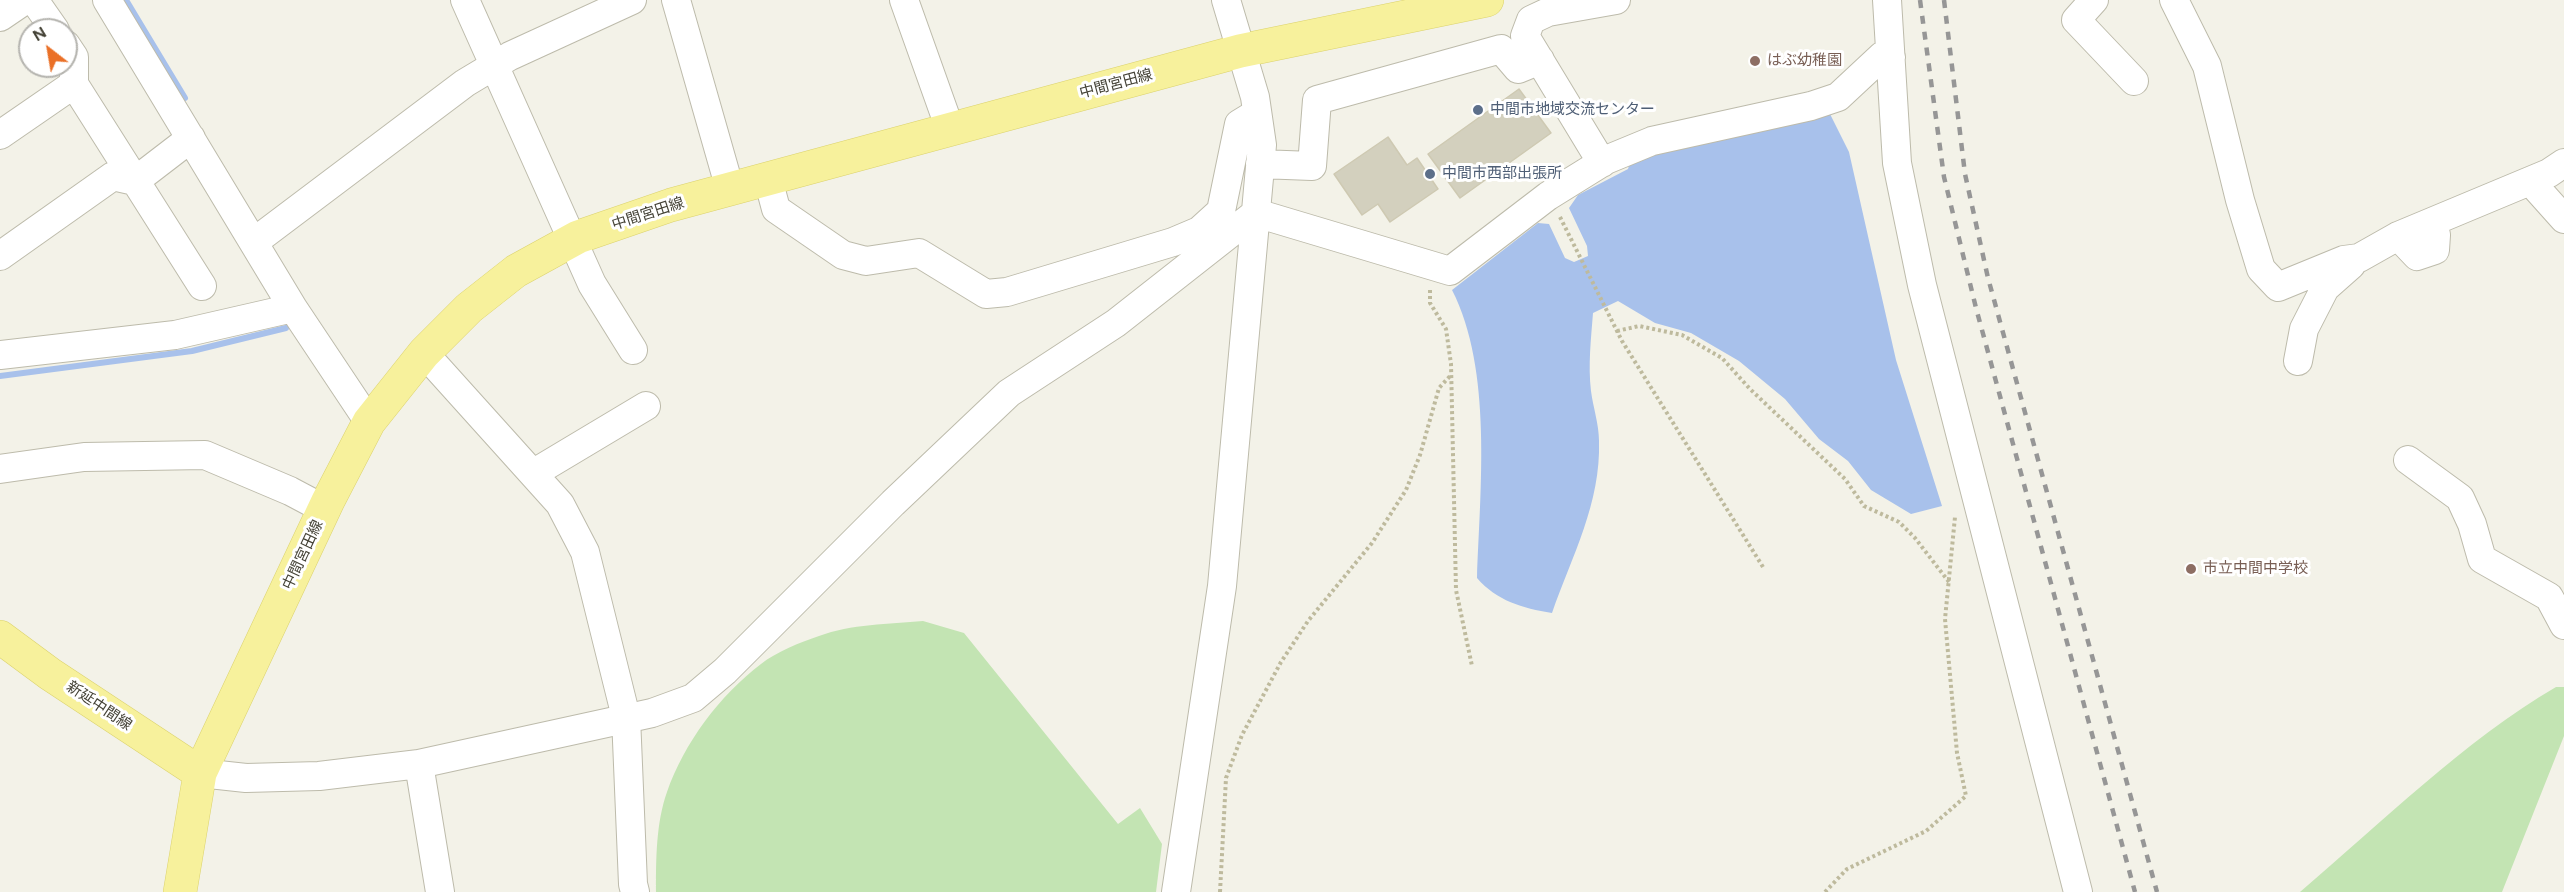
<!DOCTYPE html>
<meta charset="utf-8">
<style>
body{margin:0}
#map{position:relative;width:2564px;height:892px;overflow:hidden;background:#f3f2e8;font-family:Figtree,sans-serif}
canvas{display:block}
.north{position:absolute;left:18px;top:18px;width:60px;height:60px;box-sizing:border-box;background:#fff;border:2px solid #b5b4af;border-radius:50%;rotate:329deg;font-size:16px;font-weight:700;line-height:24px;text-align:center;color:#454337}
.north::after{content:'';display:block;margin:auto;width:21px;height:27px;background:#ea7027;clip-path:polygon(50% 0,100% 100%,50% 72%,0 100%)}
</style>
<div id="map">
<canvas width="2564" height="892"></canvas>
<div class="north">N</div>
</div>
<script>
const ctx = document.querySelector('canvas').getContext('2d');
ctx.lineJoin = 'round';
function fillPath(path, color) {
  ctx.fillStyle = color;
  ctx.fill(path, 'evenodd');
}
function strokePath(path, color, width, dash) {
  ctx.strokeStyle = color;
  ctx.lineWidth = width;
  ctx.lineCap = dash ? 'butt' : 'round';
  ctx.setLineDash(dash || []);
  ctx.stroke(path);
}
function drawText(font, color, halo, rows, align = 'center') {
  ctx.font = font + ' Figtree,"Noto Sans JP",sans-serif';
  ctx.lineWidth = 6;
  ctx.setLineDash([]);
  ctx.textBaseline = 'middle';
  ctx.strokeStyle = halo;
  ctx.fillStyle = color;
  for (const [text, x, y, turn = 0] of rows) {
    ctx.save();
    ctx.translate(x, y);
    ctx.rotate((+turn || 0) * Math.PI / 180);
    ctx.textAlign = isNaN(turn) ? turn : align;
    if (halo) ctx.strokeText(text, 0, 0);
    ctx.fillText(text, 0, 0);
    ctx.restore();
  }
}
fillPath(new Path2D(`
 M923 621 964 633 1118 824 1140 808 1162 844 1156 892H656C656 859 656 823 667 792 684 743 720 695 761 664 776 652 801 642 819 636 851 624 889 624 923 621Z
 M2556 687H2564V736L2502 892H2300C2380 824 2465 740 2556 687Z`), '#c3e4b3');
fillPath(new Path2D(`
 M1829 112 1849 152 1896 360 1942 506 1911 514 1871 490 1848 461 1819 439 1785 399 1739 361 1691 333 1655 323 1618 301 1593 313C1591 339 1588 365 1591 391 1593 407 1599 424 1599 441 1601 503 1572 556 1552 613 1522 608 1497 601 1477 578 1480 490 1493 370 1452 290L1538 223 1549 224 1565 258 1574 262 1588 256 1587 246 1569 208 1578 195 1628 169 1631 159Z`), '#a8c1eb');
strokePath(new Path2D(`
 M126 0 185 98
 M0 376 192 351 286 328`), '#a8c1eb', 6);
const building = new Path2D(`
 M1519 89 1551 133 1460 198 1428 154Z
 M1388 137 1407 165 1417 158 1438 189 1390 222 1378 204 1362 215 1334 174Z`);
fillPath(building, '#d3d0be');
strokePath(building, '#cec9b2', 1.5);
const minor = new Path2D(`
 M34 0 55 30
 M107 0 293 308 369 422
 M465 0 592 284 633 350
 M676 0 730 189
 M904 0 950 129
 M1887 0 1897 163 1922 285 2078 892
 M2094 0 2076 20 2134 81
 M2174 0 2207 66 2240 200 2261 269 2278 287 2344 260 2359 258 2398 236 2549 173 2564 163
 M0 17 25 0
 M66 45 74 57V84L202 286
 M0 135 74 84
 M1602 163 1525 36 1531 20 1548 12 1616 0
 M1260 164 1312 166 1317 100 1501 49 1518 69 1540 60
 M768 179 776 209 843 255 866 261 919 253 986 294 1007 292 1173 242 1199 231 1221 211 1239 124 1257 113
 M2530 181 2564 219
 M1256 213 1450 271 1548 196 1606 160 1652 141 1811 106 1838 97 1882 56 1891 57
 M2398 236 2417 256 2435 250 2436 235 2433 222
 M254 242 465 83 510 56 632 0
 M0 256 113 176 135 181 191 138
 M424 353 560 504 585 552 626 717 633 884 635 892
 M0 355 175 335 293 308
 M2298 361 2304 329 2325 288 2351 265
 M2408 460 2460 498 2472 524 2482 559 2549 597 2564 625
 M0 469 84 457 205 455 290 491 324 509
 M534 473 646 406
 M419 764 440 892
 M200 773 246 778 319 776 419 764 652 713 693 698 725 671 893 503 1009 393 1116 323 1256 213
 M1176 892 1222 586 1262 145 1255 97 1226 0`);
const major = new Path2D(`
 M0 637 50 674 200 773
 M180 892 200 773 328 501 369 422 424 353 469 308 516 271 578 237 671 205 1240 51 1487 0`);
strokePath(minor, '#bdbbab', 30);
strokePath(major, '#dbd26d', 34);
strokePath(new Path2D(`
 M1560 217 1622 341 1763 567
 M1430 290V303L1446 329 1451 364 1456 590 1472 666
 M1617 331 1639 326 1682 335 1722 358 1750 389 1845 479 1864 506 1899 522 1915 538 1949 582
 M1220 892 1226 778 1242 735 1281 662 1308 621 1372 543 1406 490 1420 455 1439 388 1451 375
 M1825 892 1847 869 1926 831 1966 796 1957 753 1945 619 1955 517`), '#beba9d', 4, [3, 3]);
strokePath(minor, '#fff', 28);
strokePath(major, '#f7f19c', 33);
strokePath(new Path2D(`
 M1920 0 1944 177 1976 308 2135 892
 M1944 0 1965 174 1988 278 2157 892`), '#969696', 4.5, [8, 8]);
for (const [x, y, r, color] of [
 [1755,61,6,"#8d6e63"],
 [1478,110,6,"#5c6f8a"],
 [1430,174,6,"#5c6f8a"],
 [2191,569,6,"#8d6e63"]
]) {
  const dot = new Path2D();
  dot.arc(x, y, r, 0, 2 * Math.PI);
  ctx.fillStyle = color;
  ctx.fill(dot);
  strokePath(dot, '#fff', 2);
}
drawText('15px', '#785e54', '#fff', [
 ["はぶ幼稚園",1767,61],
 ["市立中間中学校",2203,569]
], 'left');
drawText('15px', '#454337', '#fff', [
 ["中間宮田線",1116,84,-15],
 ["中間宮田線",648,214,-18],
 ["中間宮田線",303,555,-65],
 ["新延中間線",99,706,34]
]);
drawText('15px', '#4e5e75', '#fff', [
 ["中間市地域交流センター",1490,110],
 ["中間市西部出張所",1442,174]
], 'left');
</script>
